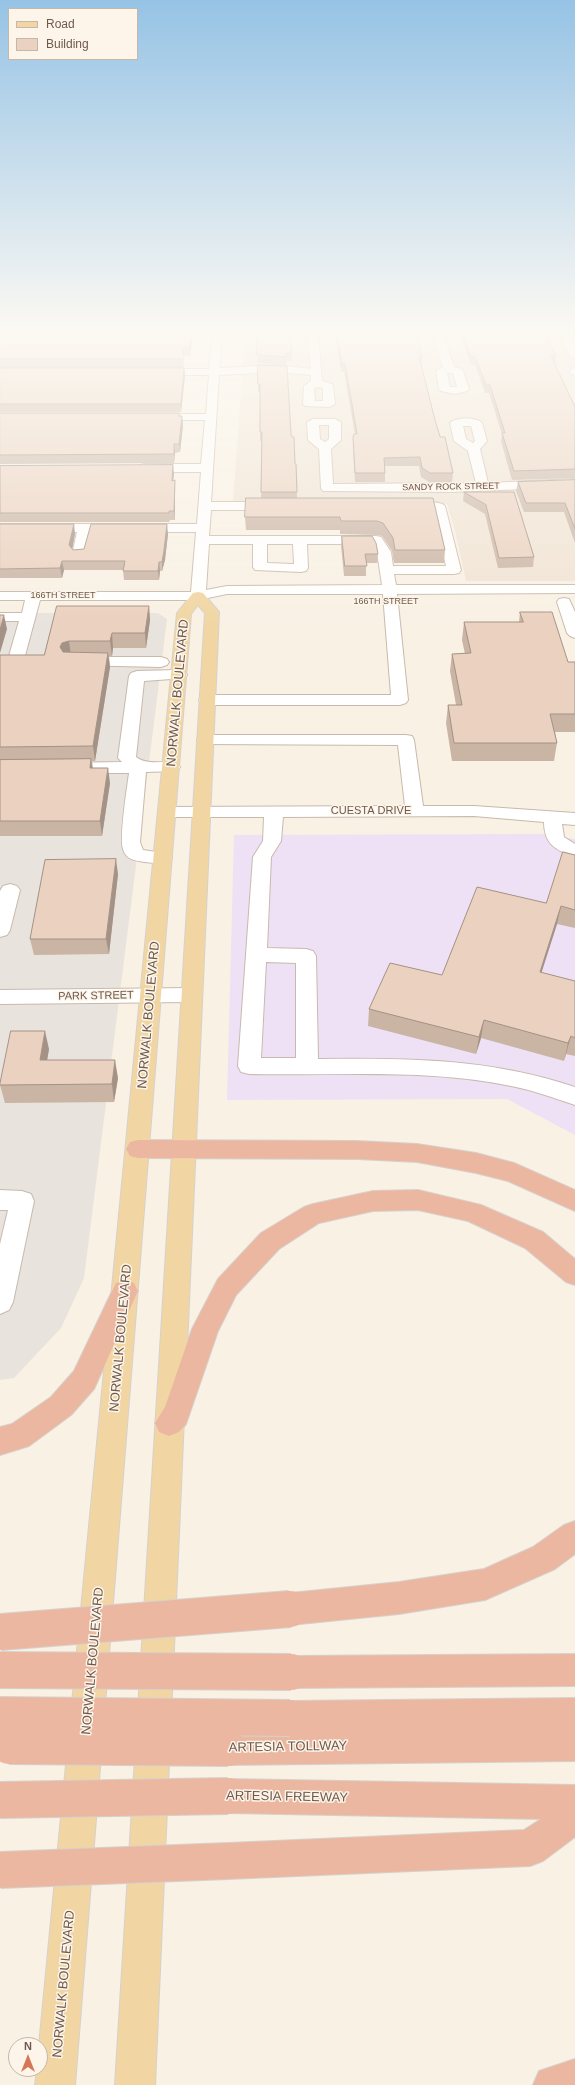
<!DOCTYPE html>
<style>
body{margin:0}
#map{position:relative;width:575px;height:2085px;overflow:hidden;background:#f9f1e4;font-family:Arial,sans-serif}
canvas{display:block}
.legend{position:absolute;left:8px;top:8px;width:130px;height:52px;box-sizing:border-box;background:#fdf5e9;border:1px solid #c4b7ab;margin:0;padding:5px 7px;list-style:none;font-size:12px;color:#6e594d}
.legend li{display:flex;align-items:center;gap:8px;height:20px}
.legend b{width:20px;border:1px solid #c4b7ab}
.north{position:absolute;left:8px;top:2037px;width:40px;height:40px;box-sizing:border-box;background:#fdf5e9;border:1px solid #c4b7ab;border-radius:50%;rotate:0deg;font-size:11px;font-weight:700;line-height:16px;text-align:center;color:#6e594d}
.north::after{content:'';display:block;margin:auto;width:14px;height:18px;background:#d57657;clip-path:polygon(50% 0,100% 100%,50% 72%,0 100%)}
</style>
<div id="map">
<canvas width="575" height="2085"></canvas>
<ul class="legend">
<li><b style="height:5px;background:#f1d6a3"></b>Road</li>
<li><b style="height:11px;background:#ebd1bf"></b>Building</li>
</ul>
<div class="north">N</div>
</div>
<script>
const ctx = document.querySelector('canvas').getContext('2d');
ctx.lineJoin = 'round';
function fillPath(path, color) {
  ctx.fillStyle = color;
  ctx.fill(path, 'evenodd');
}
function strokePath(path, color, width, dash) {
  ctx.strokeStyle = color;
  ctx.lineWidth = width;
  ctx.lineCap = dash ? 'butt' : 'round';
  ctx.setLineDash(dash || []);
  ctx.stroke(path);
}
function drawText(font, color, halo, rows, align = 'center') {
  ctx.font = font + ' Arial,sans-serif';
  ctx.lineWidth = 3;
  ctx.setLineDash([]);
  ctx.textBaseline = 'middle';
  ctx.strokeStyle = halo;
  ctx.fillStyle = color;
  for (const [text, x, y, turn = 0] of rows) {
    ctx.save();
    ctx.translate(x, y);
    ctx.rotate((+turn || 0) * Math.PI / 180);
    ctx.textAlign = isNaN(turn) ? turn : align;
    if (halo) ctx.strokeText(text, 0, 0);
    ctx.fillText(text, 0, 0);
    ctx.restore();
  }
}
fillPath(new Path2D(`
 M245 334H575V581H466L455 531 447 504 233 502Z`), '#f0e3d3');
fillPath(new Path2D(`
 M0 613H158L167 619 84 1278 61 1328 14 1378 0 1380Z`), '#e9e3de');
fillPath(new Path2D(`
 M542 834 575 839V1135L507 1099 227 1100 234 835Z`), '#eee1f5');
const minor = new Path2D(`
 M212 334H222L220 368 278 365 311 369 308 334H318L322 381 332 384 333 386 335 404 329 407 305 406 303 404 304 386 311 381V375L278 372 219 375 211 502H275L281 506 275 510H211L209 536H376L381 537 391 552 393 566H446L433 510H405L399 506C403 500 441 500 445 506L461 570 459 573 454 574H394L396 585H575V593L397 594 408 700 406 703 400 705H207L201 703 199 700 201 697 207 695H391L383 594H227L198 600H40L23 663 21 666H9L7 663 19 621H0V613H22L25 600H0V592H191L196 532H91L86 555 84 558H74L72 555 77 532H0V524H197L201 472H143L137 468 143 464H201L205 420H153L147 417 153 414H206L209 375H154L149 372 154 369H209ZM318 387 323 388V401H315L314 388ZM209 544H253V567L255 570 301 572 306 571 308 568 307 544H372L377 552 382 585 227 586 206 590ZM267 544H293L294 564 267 563Z
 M433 334H443L454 367 462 369 463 371 469 389 467 391 455 394 441 391 439 389 436 371 443 367ZM447 373H453L457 387H450Z
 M558 334H568L575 347V359L570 356Z
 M575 368V376L570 373 571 369Z
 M313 419H335L341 422V440L331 449 333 484 476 483 468 451 454 441 450 423C455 417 477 417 482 423L487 441 480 449 488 483 575 479V487L451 492 323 491 321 488 319 449 308 440 307 422ZM319 425H329V439L325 442 320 439ZM463 426H471L475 441 473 443 466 439Z
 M564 598 569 599 575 612V638L570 636 567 633 557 602 559 599Z
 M80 657H161L167 659 169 662 167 665 161 667 74 665 72 662 74 659Z
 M179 670 185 672 187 675 185 678 144 681 136 757C148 766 163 760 177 763L180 767 177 771 146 772 140 842 143 850 170 854 172 858 170 862C161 864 154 863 145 862 136 861 126 860 123 849 119 838 127 788 129 773H63L57 772 54 768 57 764 63 763 122 762 118 758 129 676 131 673 137 671Z
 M205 735H406L412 736 414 740 423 806H474L575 813V825L562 824 564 837 575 844V856C555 851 544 843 544 822L474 816 283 817 281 841 271 857 267 948 306 949 313 951 316 956 318 1059C408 1058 488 1058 575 1087V1105C554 1098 533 1090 511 1086 426 1068 335 1076 249 1074L241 1072 238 1066 253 857 263 841 264 817H167L161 816 158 812 161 808 167 807 405 806 398 745 199 744 197 740 199 736ZM266 962 296 963V1058H261Z
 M10 884 17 886 20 890 10 930 7 935 0 937V891L3 886Z
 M191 988 198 990 202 995 198 1000 191 1002 0 1004V990Z
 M0 1190 22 1191 31 1194 34 1201 13 1302 9 1310 0 1314V1244L8 1210H0Z`);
const major = new Path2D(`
 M198 592 203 593 219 612 155 2085H115L205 613 198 605 191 614 75 2085H35L37 2069H40L39 2045 177 613 193 593Z`);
const highway = new Path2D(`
 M138 1140 357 1141 417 1144 476 1153 514 1163 575 1190V1211L508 1181 476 1173 417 1162 357 1159 138 1158 130 1156 126 1149 130 1142Z
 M418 1190 481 1205 543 1232 575 1259V1285L566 1282 525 1248 468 1221 418 1210 373 1211 319 1223 279 1249 236 1295 218 1331 186 1424 179 1432 169 1436 159 1432 155 1423 165 1407 192 1329 218 1279 261 1233 304 1207 313 1204 373 1191Z
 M125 1280 134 1283 138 1291 94 1389 71 1415 29 1446 0 1455V1427L12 1424 51 1397 74 1371 116 1283Z
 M575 1521V1554L555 1569 485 1600 399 1614 290 1625 279 1620 274 1609 279 1598 290 1593 399 1582 484 1569 533 1547 564 1525Z
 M575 1654V1686L291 1688 279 1684 275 1672 279 1660 291 1656Z
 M575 1698V1761L228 1765 216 1760 211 1748 216 1736 228 1731 280 1730 273 1718 278 1706 290 1701Z
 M228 1779 575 1785V1837L543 1861 530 1866 228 1879 215 1874 210 1861 215 1848 228 1843 524 1830 541 1819 228 1813 216 1808 211 1796 216 1784Z
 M575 2059V2085H533L539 2071Z`);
strokePath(minor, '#c8b9ac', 2);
strokePath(major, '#d6d1cd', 2);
strokePath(highway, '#d6d1cd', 2);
fillPath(minor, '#fff');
fillPath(major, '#f1d6a3');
fillPath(highway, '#ecb7a1');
const highwayBridge = new Path2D(`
 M0 1632 290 1609
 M0 1670 291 1672
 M0 1715 290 1718
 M9 1746 228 1748
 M0 1800 228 1796
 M0 1870 228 1861`);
strokePath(highwayBridge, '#d6d1cd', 38, []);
strokePath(highwayBridge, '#ecb7a1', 36);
fillPath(new Path2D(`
 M0 334 192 344 190 356H183L184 368H0Z
 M256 334 292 353V361H286V365L258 363Z
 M335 334H417L422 357 421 365 435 420 453 473 452 482H429L421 477 419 466H385V482H355L353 445V437L355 434 344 372H341Z
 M460 334H545L556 356 555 364 575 407V478L512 480 501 441 502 434 489 393H485L475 365H471Z
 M258 365 291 434 295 464H296L297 498H433L445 550 444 563H394L392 551 382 536 376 535 340 534V530H246L245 517 261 498 262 441H260V392H258Z
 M0 368H184L185 376 181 412H0Z
 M0 413 180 416 183 425 180 452 175 453 174 463 0 464Z
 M0 466 174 474 173 480 175 489V520H170L169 522H0Z
 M575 480V543L564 512H524L516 491 518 482Z
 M464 492H514L534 557 533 567 498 568 485 514 463 501Z
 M0 524 75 534 72 549 73 550 84 549 168 534 165 560 162 571H160L159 580H124L123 570H64L62 578H0Z
 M342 536 378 554 377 563H366V576H344L341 546Z
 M57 606H149L150 620 146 648H113L112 656H109L110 667 95 761H92L93 768 110 783 102 836H0V655H44Z
 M520 612 568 662H575V732H555L557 743 554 761H452L446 723 448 705H456L450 671 452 654H465L462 640 464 622H519Z
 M575 855V928L557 924 541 973 575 981V1056L566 1054 564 1061 481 1038 476 1054 368 1026 369 1009 442 975 546 903Z
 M118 874 109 954 34 955 30 939Z
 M49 1049 47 1060 118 1078 114 1102 5 1103 0 1085Z`), '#cab4a4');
fillPath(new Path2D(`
 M191 334H192V344L190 356 189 348Z
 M184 368 185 376 181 412V404Z
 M182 416 183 425 180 452 179 444Z
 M174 444 175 453 174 463Z
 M173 465 174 474 172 489V481Z
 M175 480V520L174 511Z
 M74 524 75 534 71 555 69 545Z
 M167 524 168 534 165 560 162 571V562Z
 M62 561 64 570 62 578 60 568Z
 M159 562 160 571 159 580 158 571Z
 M149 606 150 620 146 648 145 633Z
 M4 615 7 629 0 653V630Z
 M112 633 113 648 112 656 110 641Z
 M69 641 71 656 65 658 60 647 62 643Z
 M108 653 110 667 95 761 93 746Z
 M91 759 93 774 90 768Z
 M108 768 110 783 102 836 100 821Z
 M116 859 118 874 109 954 106 939Z
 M561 906 557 924 536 990 540 972Z
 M484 1020 481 1038 476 1054 479 1037Z
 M45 1031 49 1049 44 1079 40 1060Z
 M571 1036 566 1054 564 1061 568 1043Z
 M115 1060 118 1078 114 1102 112 1084Z`), '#a49286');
const building = new Path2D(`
 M0 334H191L189 348H183L184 359H0Z
 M257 334H290L292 353H286V357L257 355Z
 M337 334H417L422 357H419L435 420 440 437H445L453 473H430L422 468 420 457 384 458 385 473H355L353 437 354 434H357L345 364H342Z
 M463 334H545L556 356H551L575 407V469L514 471 502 433H505L490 385H486L475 357H471Z
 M258 365 287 366 291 434 292 437H294L295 464H296L297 492H261L262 432H260V384H258Z
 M0 368H184L181 404H0Z
 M0 413H179V416H182L179 444H174V454L0 455Z
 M173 465 172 481 175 480 174 511H169V513H0V466Z
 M575 480V529L565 503H526L518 482Z
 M464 492H514L534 557 499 558 486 505Z
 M246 498H433L445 550H395L393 538 383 523 377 521H341L340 517H245Z
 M0 524H74L69 545 73 550 84 549 91 524H167L164 550 162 562H159L158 571H123L125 561H62L60 568 0 569Z
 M342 536H372L376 543 378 554H365L367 566H345Z
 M57 606H149L145 633H112L110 641H69L62 643 60 647 63 652 108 653 93 746 0 747V655H44Z
 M520 612H552L568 662H575V714H550L557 743H454L448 705H462L452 654 471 653 464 622H523Z
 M0 615H4L0 630Z
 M91 759 90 768H108L100 821H0V760Z
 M563 852 575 855V910L561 906 540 972 575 981V1038L571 1036 568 1043 484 1020 479 1037 369 1009 390 963 442 975 477 887 546 903Z
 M116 859 106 939H30L45 860Z
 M11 1031H45L40 1060H115L112 1084 0 1085Z`);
fillPath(building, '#ebd1bf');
strokePath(building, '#a49286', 1);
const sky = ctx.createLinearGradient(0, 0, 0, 626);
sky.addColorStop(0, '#96c3e5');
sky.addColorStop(0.53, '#fcf9f3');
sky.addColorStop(1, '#fcf9f300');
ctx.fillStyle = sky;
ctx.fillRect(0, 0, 575, 626);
drawText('9px', '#6e594d', '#fdf5e9', [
 ["SANDY ROCK STREET",451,487,-1],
 ["166TH STREET",63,596],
 ["166TH STREET",386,602]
]);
drawText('11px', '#6e594d', '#fdf5e9', [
 ["CUESTA DRIVE",371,811],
 ["PARK STREET",96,996,-1]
]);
drawText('13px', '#6e594d', '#fdf5e9', [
 ["NORWALK BOULEVARD",178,693,-85],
 ["NORWALK BOULEVARD",149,1015,-85],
 ["NORWALK BOULEVARD",121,1338,-85],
 ["NORWALK BOULEVARD",93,1661,-85],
 ["ARTESIA TOLLWAY",288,1747,-1],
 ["ARTESIA FREEWAY",287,1797,1],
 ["NORWALK BOULEVARD",64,1984,-85]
]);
</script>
